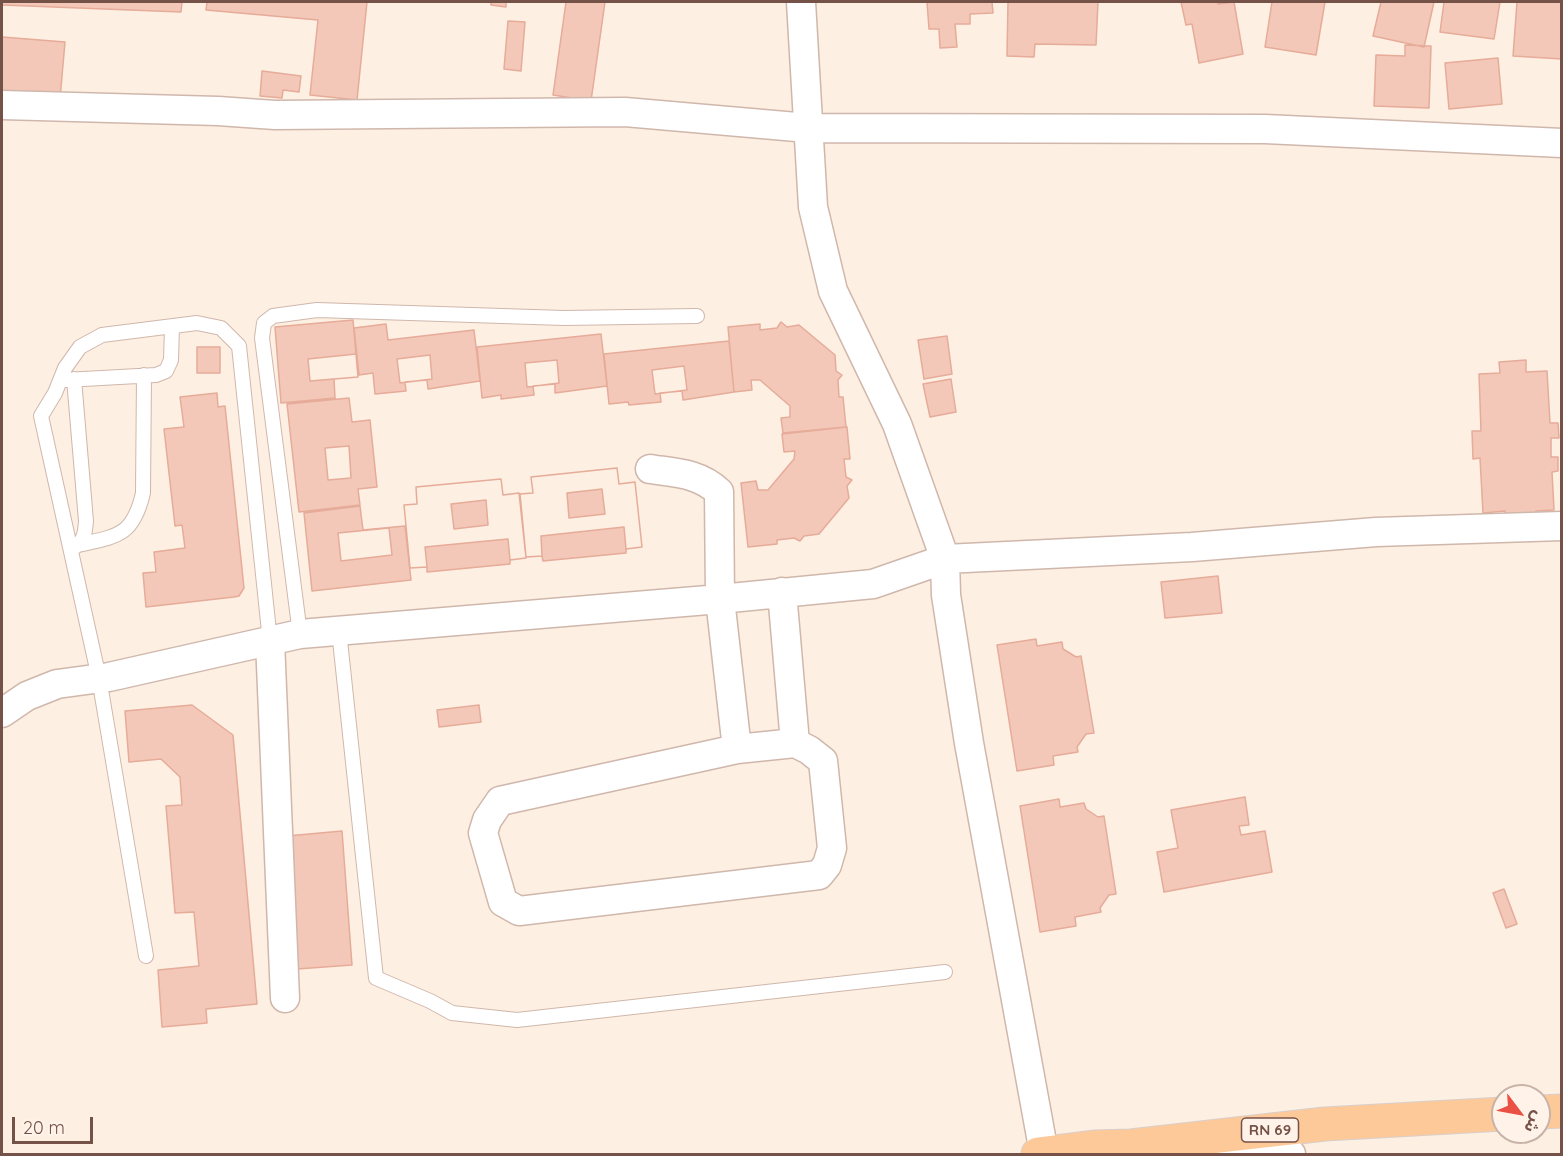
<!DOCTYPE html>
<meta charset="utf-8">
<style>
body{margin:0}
#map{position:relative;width:1563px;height:1156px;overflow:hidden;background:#fdefe2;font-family:Quicksand,"Noto Sans Arabic",sans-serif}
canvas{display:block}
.frame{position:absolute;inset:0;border:3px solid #755248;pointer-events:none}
.north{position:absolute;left:1491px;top:1084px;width:60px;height:60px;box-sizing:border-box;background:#fff3e9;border:2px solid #c8b3a9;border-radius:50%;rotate:122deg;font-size:16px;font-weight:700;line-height:24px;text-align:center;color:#755248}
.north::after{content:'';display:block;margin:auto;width:21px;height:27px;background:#ea5144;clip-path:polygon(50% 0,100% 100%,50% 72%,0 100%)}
.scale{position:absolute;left:12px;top:1117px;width:81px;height:27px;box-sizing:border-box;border:3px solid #755248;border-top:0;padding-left:8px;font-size:18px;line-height:21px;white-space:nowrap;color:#755248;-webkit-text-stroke:4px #fff3e9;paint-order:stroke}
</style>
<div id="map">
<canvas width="1563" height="1156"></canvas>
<div class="frame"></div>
<div class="north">ش</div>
<div class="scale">20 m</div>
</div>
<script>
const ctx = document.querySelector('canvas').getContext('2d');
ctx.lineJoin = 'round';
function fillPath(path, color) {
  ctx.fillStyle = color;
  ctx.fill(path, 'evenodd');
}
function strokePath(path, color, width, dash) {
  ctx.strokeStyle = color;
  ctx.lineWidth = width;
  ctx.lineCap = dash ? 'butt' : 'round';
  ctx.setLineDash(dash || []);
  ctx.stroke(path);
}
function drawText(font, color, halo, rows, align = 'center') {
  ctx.font = font + ' Quicksand,sans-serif';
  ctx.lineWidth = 4.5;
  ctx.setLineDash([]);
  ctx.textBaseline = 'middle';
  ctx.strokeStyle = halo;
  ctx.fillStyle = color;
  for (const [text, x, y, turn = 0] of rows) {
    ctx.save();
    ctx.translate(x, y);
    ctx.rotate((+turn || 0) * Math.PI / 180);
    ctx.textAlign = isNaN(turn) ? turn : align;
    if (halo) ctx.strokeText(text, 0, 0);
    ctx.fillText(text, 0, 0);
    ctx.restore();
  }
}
const building = new Path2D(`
 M2 2H182L181 12 2 5Z
 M207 2H367L357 100 310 95 318 20 206 10Z
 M491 2H506V7L491 5Z
 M566 2H605L591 101 553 95Z
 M927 2H992L993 13 970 14V24H955L957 47 940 48 939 29H929Z
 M1008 2H1098L1096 45 1035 44 1034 57 1007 56Z
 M1181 2H1217L1218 4 1234 2 1243 54 1199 63 1192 24 1186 25Z
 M1272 2H1325L1316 55 1265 47Z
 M1381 2H1434L1424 47 1373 36Z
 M1444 2H1500L1494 39 1440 32Z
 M1517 2H1562V59L1513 56Z
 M508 21 525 22 521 71 504 69Z
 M2 37 65 42 60 99 2 95Z
 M1405 45 1431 46 1429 108 1374 106 1376 55 1405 56Z
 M1498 58 1502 104 1449 109 1445 63Z
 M262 71 301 76 299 92 283 90 282 98 260 96Z
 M353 320 358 377 334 379 335 398 281 403 275 327Z
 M781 322 787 327 799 325 835 355 836 371 842 375 838 380 839 397H843L846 427 783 433 781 418 790 417V406L760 380H751L752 390 734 392 728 327 760 324V330L777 328Z
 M386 324 388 340 474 330 480 381 428 389 427 380 405 382 406 391 375 394 373 373 359 375 354 328Z
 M601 334 607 386 555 393V384L533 386 534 395 501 399V395L482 398 477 347Z
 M947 336 952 374 924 379 918 340Z
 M729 341 734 392 683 400 682 391 660 393 661 402 629 405 628 402 609 404 604 354Z
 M197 347H220V373H197Z
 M356 354 358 377 310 381 308 359Z
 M430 355 432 379 400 383 397 359Z
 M557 360 559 383 527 387 525 363Z
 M1526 360V372L1547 371 1550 423H1558L1559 438H1551V457H1558V471L1552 472 1554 510 1536 511 1537 518 1505 520V511L1483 513 1480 458 1473 459 1472 431H1481L1479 374 1500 373 1499 362Z
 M684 366 687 390 655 394 652 370Z
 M951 379 956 412 930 417 923 384Z
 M217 393 218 407 225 406 244 588 239 596 234 597 146 607 143 573 156 572 154 552 185 548 182 525 175 526 164 429 184 427 180 397Z
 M349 398 352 422 370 420 377 487 358 489 360 505 299 512 287 404Z
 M847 427 850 459H844L846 477 852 480 847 486 849 498 819 534 804 536 800 541 794 538 777 540V544L748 547 741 483 756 481 758 490H768L794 459 795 451 784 452 782 434Z
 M349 446 351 478 328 480 325 448Z
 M617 468 619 484 635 482 642 547 626 549 624 527 541 536 542 556 526 557 520 494 533 493 531 477Z
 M617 468 619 484 635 482 642 547 626 549V553L543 561 542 556 526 557 520 494 533 493 531 477Z
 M501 479 503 495 519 493 526 558 510 560 508 539 425 547 427 567 410 568 404 505 417 504 416 487Z
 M501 479 503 495 519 493 526 558 510 560V564L427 572V567L410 568 404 505 417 504 416 487Z
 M602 489 605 514 569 518 567 493Z
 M486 500 488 525 454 529 451 504Z
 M360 506 363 530 405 526 411 580 312 591 304 513Z
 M389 528 392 555 341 561 338 533Z
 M1218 576 1222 613 1165 618 1161 582Z
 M1036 639 1037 646 1062 642 1063 649 1076 657 1081 656 1094 733 1086 734 1077 747 1078 752 1053 756 1054 765 1017 771 997 645Z
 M192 705 233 735 257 1004 206 1009 207 1023 162 1027 158 970 199 966 194 912 175 913 166 806 182 805 180 777 161 759 129 762 125 711Z
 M479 705 481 722 439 727 437 710Z
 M1245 797 1249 825 1239 826 1241 835 1265 831 1272 872 1164 892 1157 852 1178 848 1171 810Z
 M1059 799 1060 807 1084 803 1086 809 1098 817 1104 816 1116 894 1109 895 1100 908 1101 912 1075 917 1076 926 1040 932 1020 806Z
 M342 831 352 965 297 969 287 836Z
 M1504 889 1517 924 1506 928 1493 893Z`);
fillPath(building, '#f3c8b9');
strokePath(building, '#e6ab99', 1.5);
const service = new Path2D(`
 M74 379 86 521C85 531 85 541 75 547
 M65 380 156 375 166 371 171 360 172 327
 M78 545C118 536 133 536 143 493L144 375
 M339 631 376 978 430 1001 452 1013 517 1020 945 972
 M300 634 262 338 264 323 273 316 317 310 564 318 697 316
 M146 956 99 678 41 416 55 393 65 368 80 347 102 335 197 323 221 328 239 346 270 641`);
const minor = new Path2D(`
 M801 2 813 207 833 291 897 424 945 559 946 595 969 743 1044 1153
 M2 105 218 111 275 115 625 112 808 128 1265 129 1562 143
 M650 469C676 473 699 473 719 492L720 599 737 749
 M782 592 795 743
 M270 641 285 998
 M2 713 27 696 57 684 109 677 300 634 720 599 873 584 945 559 1192 547 1376 532 1562 526
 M795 743 809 750 823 761 832 848 827 865 819 875 519 911 503 902 483 833 487 820 500 801 737 749Z
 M1195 1149 1291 1154`);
const primary = new Path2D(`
 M1539 1112 1562 1111
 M1038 1154 1094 1147 1131 1146 1325 1124 1503 1114`);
strokePath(service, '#d0b7ac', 16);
strokePath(minor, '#d0b7ac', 31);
strokePath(primary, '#d8cfcc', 35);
strokePath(service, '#fff', 14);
strokePath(minor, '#fff', 28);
strokePath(primary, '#fdc999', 33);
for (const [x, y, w] of [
 [1270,1130,57]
]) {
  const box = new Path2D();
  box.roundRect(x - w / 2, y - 12, w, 24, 4.5);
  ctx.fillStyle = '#fff3e9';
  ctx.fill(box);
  strokePath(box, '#755248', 1.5);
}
drawText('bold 15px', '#755248', null, [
 ["RN 69",1270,1130]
]);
</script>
